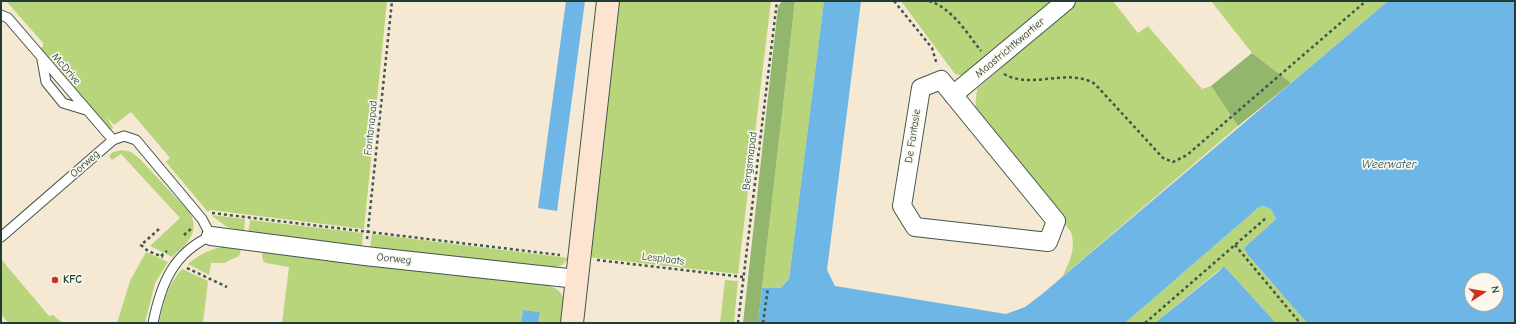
<!DOCTYPE html>
<style>
body{margin:0}
#map{position:relative;width:1516px;height:324px;overflow:hidden;background:#f6e9d4;font-family:"Comic Neue",sans-serif}
canvas{display:block}
.frame{position:absolute;inset:0;border:2px solid #1f3d34;pointer-events:none}
.north{position:absolute;left:1464px;top:272px;width:40px;height:40px;box-sizing:border-box;background:#fbf7ec;border:1px solid #a3ada2;border-radius:50%;rotate:78deg;font-size:11px;font-weight:700;line-height:16px;text-align:center;color:#1f3d34}
.north::after{content:'';display:block;margin:auto;width:14px;height:18px;background:#c8321e;clip-path:polygon(50% 0,100% 100%,50% 72%,0 100%)}
</style>
<div id="map">
<canvas width="1516" height="324"></canvas>
<div class="frame"></div>
<div class="north">N</div>
</div>
<script>
const ctx = document.querySelector('canvas').getContext('2d');
ctx.lineJoin = 'round';
function fillPath(path, color) {
  ctx.fillStyle = color;
  ctx.fill(path, 'evenodd');
}
function strokePath(path, color, width, dash) {
  ctx.strokeStyle = color;
  ctx.lineWidth = width;
  ctx.lineCap = dash ? 'butt' : 'round';
  ctx.setLineDash(dash || []);
  ctx.stroke(path);
}
function drawText(font, color, halo, rows, align = 'center') {
  ctx.font = font + ' "Comic Neue",sans-serif';
  ctx.lineWidth = 3.5;
  ctx.setLineDash([]);
  ctx.textBaseline = 'middle';
  ctx.strokeStyle = halo;
  ctx.fillStyle = color;
  for (const [text, x, y, turn = 0] of rows) {
    ctx.save();
    ctx.translate(x, y);
    ctx.rotate((+turn || 0) * Math.PI / 180);
    ctx.textAlign = isNaN(turn) ? turn : align;
    if (halo) ctx.strokeText(text, 0, 0);
    ctx.fillText(text, 0, 0);
    ctx.restore();
  }
}
fillPath(new Path2D(`
 M6 1H387L364 229 210 210 208 212 166 162 170 158 131 112 114 125 107 117 113 128 109 131 39 48 43 47V43Z
 M619 1H771L738 274 588 257Z
 M795 1H824L789 279 781 288H762Z
 M901 1H1058L969 77 955 74Z
 M1078 1H1113L1138 33 1148 26 1202 89 1211 86 1238 126 1063 276C1070 260 1076 249 1071 232L975 109 977 89Z
 M1211 1H1388L1291 83 1252 53Z
 M122 150 131 152 140 159 190 213C200 234 187 243 172 257L150 246 180 218 121 154 112 160 109 156 113 152Z
 M1263 206 1271 209 1276 219 1244 248 1248 255 1307 323H1276L1224 266 1155 323H1125L1258 208Z
 M211 215 245 219 244 232 227 227Z
 M250 220 363 233 362 246 248 233Z
 M372 234 569 258 562 265 553 268 370 247Z
 M228 246 239 247 241 250 239 256 224 263H211L209 275 188 264C200 254 212 248 228 246Z
 M265 250 530 279C562 290 567 288 563 323H538L540 312 523 310 521 323H282L289 267 266 263 263 261 262 255Z
 M146 252 168 262 155 283 145 323H117L130 281Z
 M1 259 49 316 53 315 62 323H8L1 314Z
 M182 269 208 281 203 323H159C164 302 167 285 182 269Z
 M725 280 738 281 734 323H720Z`), '#b8d57c');
fillPath(new Path2D(`
 M782 1H795L762 288 758 323H743L778 7Z
 M1252 53 1291 83 1238 126 1211 86Z`), '#92b66c');
fillPath(new Path2D(`
 M566 1H585L557 211 538 208Z
 M824 1H861L827 270 835 286 1006 314 1025 307 1041 295 1388 1H1515V323H1307L1248 255 1244 248 1276 219 1271 209 1263 206 1258 208 1125 323H758L762 288H781L789 279ZM1472 280H1496V304H1472Z
 M1224 266 1276 323H1155L1218 272Z
 M523 310 540 312 538 323H521Z`), '#6eb6e6');
const lane = new Path2D(`
 M1 15 8 18 113 140
 M42 60 46 82 63 103 86 110
 M1 237 113 140 124 136 136 140 202 219 211 236C173 253 161 284 153 323`);
const street = new Path2D(`
 M941 80 1056 221 1048 242 915 227 902 206 921 88Z
 M953 95 1066 1
 M211 236 365 256 577 279`);
const secondary = new Path2D(`
 M572 323 608 1`);
strokePath(lane, '#3f574c', 11);
strokePath(street, '#3f574c', 20);
strokePath(secondary, '#3f574c', 24);
strokePath(new Path2D(`
 M894 1 932 48 937 65
 M929 1C952 8 967 33 981 51
 M1004 74C1032 90 1068 67 1095 84L1163 158 1173 162 1187 155 1366 1
 M212 213 560 255
 M159 229 141 245 148 251 163 257
 M184 235 192 228
 M367 239 392 1
 M1235 245 1300 323
 M161 256 167 251
 M597 260 743 277
 M187 268 227 287
 M738 323 777 1
 M763 323 768 288
 M1145 323 1266 218`), '#3f574c', 2.5, [3, 3]);
strokePath(lane, '#fff', 9);
strokePath(street, '#fff', 18);
strokePath(secondary, '#fde4d0', 22);
for (const [x, y, r, color] of [
 [55,280,4,"#c8321e"]
]) {
  const dot = new Path2D();
  dot.arc(x, y, r, 0, 2 * Math.PI);
  ctx.fillStyle = color;
  ctx.fill(dot);
  strokePath(dot, '#fbf7ec', 1.5);
}
drawText('11px', '#1f3d34', '#fbf7ec', [
 ["Maastrichtkwartier",1010,48,-40],
 ["McDrive",66,69,49],
 ["Fontanapad",371,128,-84],
 ["De Fantasie",913,136,-81],
 ["Bergsmapad",750,161,-83],
 ["Oorweg",85,164,-42],
 ["Oorweg",394,259,6],
 ["Lesplaats",663,259,7]
]);
drawText('bold 11px', '#1f3d34', '#fbf7ec', [
 ["KFC",63,280]
], 'left');
drawText('italic 12px', '#335b60', '#fbf7ec', [
 ["Weerwater",1389,165]
]);
</script>
